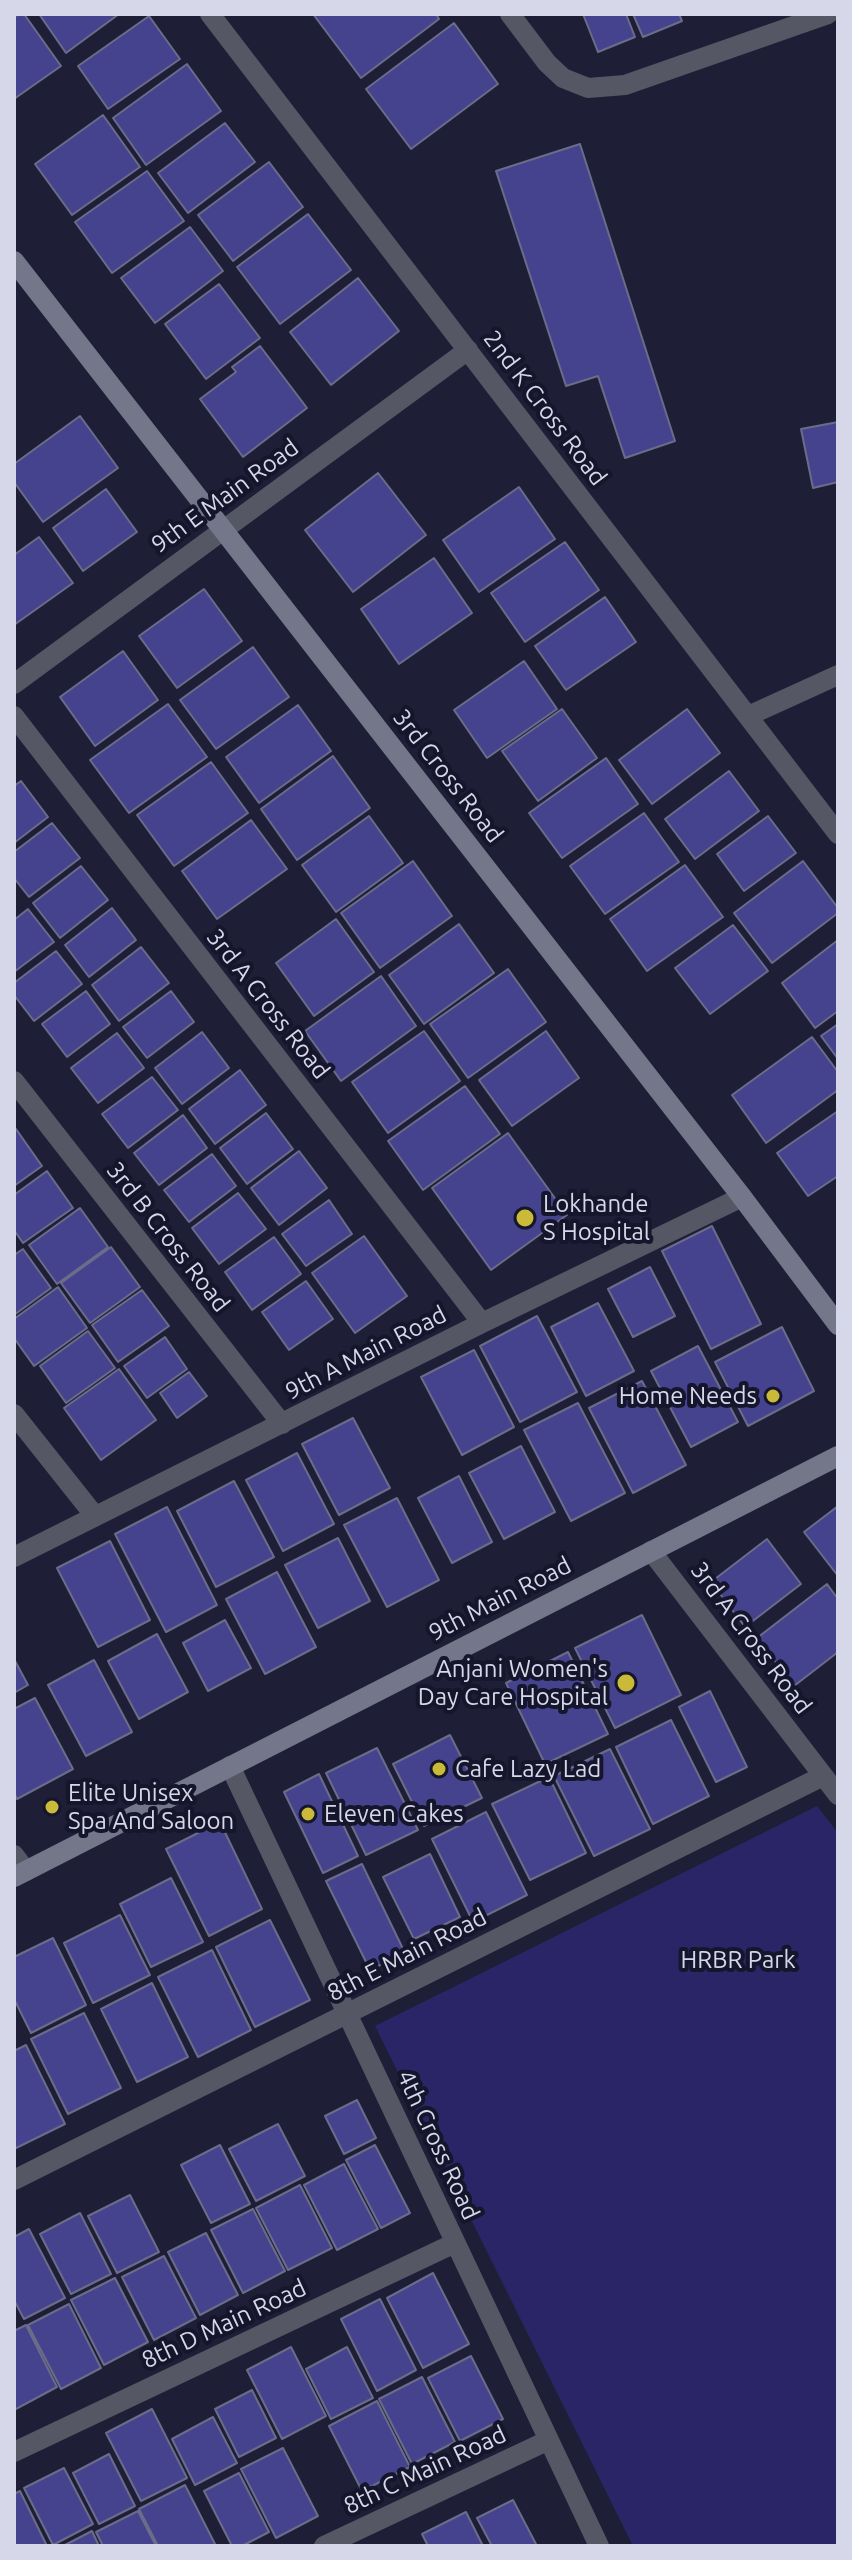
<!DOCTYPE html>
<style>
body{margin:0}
#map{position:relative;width:852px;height:2560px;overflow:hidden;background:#1e1e36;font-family:Ubuntu,sans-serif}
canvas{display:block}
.frame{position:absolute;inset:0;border:16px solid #d6d7e8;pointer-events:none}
</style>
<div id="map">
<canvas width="852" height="2560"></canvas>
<div class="frame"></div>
</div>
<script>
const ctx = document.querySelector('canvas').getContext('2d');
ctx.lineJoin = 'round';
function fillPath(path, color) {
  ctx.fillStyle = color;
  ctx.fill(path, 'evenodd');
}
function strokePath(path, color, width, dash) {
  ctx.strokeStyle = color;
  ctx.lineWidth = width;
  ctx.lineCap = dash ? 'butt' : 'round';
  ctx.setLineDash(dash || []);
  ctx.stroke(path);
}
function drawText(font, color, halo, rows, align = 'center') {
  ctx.font = font + ' Ubuntu,sans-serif';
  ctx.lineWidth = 8;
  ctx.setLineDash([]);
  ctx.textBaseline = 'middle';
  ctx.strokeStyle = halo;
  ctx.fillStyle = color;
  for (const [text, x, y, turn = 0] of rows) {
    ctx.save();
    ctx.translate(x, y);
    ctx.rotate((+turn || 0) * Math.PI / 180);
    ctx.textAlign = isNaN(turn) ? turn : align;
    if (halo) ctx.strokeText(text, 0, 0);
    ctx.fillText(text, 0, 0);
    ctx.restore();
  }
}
fillPath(new Path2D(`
 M817 1806 838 1833V2546H633L375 2026Z`), '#2a2566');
const building = new Path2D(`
 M19 14H24L61 66 14 99V17Z
 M39 14H119L66 53Z
 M313 14H436L439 19 361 78Z
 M583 14H626L635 37 598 52Z
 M633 14H679L682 21 643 37Z
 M149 16 180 59 108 109 78 66Z
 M454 23 498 84 411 149 366 89Z
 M187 64 221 111 146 165 113 118Z
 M103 115 140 167 72 215 35 164Z
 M225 123 255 162 188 213 158 173Z
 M580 144 675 441 625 458 598 376 566 386 496 171Z
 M269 162 303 207 233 261 198 215Z
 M147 171 184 221 112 273 75 222Z
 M308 214 351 270 280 324 237 267Z
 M190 227 223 271 155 323 121 278Z
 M358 278 399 331 331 385 290 332Z
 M219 284 260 338 206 379 165 324Z
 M260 346 307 408 243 457 200 399 236 372 232 367Z
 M80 416 118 468 43 522 14 482V464Z
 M838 422V482L813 488 801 429Z
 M378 473 426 535 353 592 305 530Z
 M519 487 555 539 479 592 443 540Z
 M106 489 137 532 83 571 53 528Z
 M39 537 73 583 14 625V555Z
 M565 542 599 590 525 642 491 593Z
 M434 558 472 613 399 664 361 609Z
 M204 589 242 641 177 688 139 636Z
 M605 597 636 642 566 690 535 646Z
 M253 647 289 697 216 749 180 700Z
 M123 651 158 700 95 746 60 697Z
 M524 661 557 709 487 758 454 710Z
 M168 704 207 757 129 813 90 760Z
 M298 705 331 751 259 803 226 757Z
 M562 709 597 758 538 801 502 751Z
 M687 709 720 753 652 804 619 760Z
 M333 756 370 808 297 860 261 809Z
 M606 758 638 804 562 858 529 813Z
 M211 762 248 813 174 866 137 815Z
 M729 771 759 811 695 859 665 819Z
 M21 781 48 817 14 843V786Z
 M644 813 679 862 605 914 570 866Z
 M369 816 403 863 336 912 302 865Z
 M768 816 796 853 744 891 717 854Z
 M251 820 287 869 217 919 182 871Z
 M52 823 80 858 29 897 14 878V852Z
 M413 861 452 916 380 968 341 913Z
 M803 861 838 908V913L772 963 734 913Z
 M685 865 723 917 647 971 610 919Z
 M81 866 108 900 60 938 33 903Z
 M112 908 136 940 89 977 65 945Z
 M28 909 54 942 14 972V920Z
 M336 919 374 972 314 1016 276 963Z
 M459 924 494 973 424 1024 389 975Z
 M733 925 768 971 710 1014 675 968Z
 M838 940V1011L815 1028 782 983Z
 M141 947 169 983 119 1021 92 985Z
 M56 951 82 984 34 1021 14 995V983Z
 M508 969 546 1022 468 1078 430 1024Z
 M381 976 416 1026 341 1081 305 1031Z
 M86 991 110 1024 67 1057 42 1024Z
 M171 991 194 1022 147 1058 123 1027Z
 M838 1024V1059L821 1036Z
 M424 1031 460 1081 388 1133 352 1082Z
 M546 1031 579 1078 512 1126 479 1080Z
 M202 1032 229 1068 182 1104 155 1068Z
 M117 1033 144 1068 98 1103 71 1068Z
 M812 1037 838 1072V1090L766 1143 732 1095Z
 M240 1070 266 1105 215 1144 189 1109Z
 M152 1077 178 1110 128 1148 102 1114Z
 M465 1086 500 1134 423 1190 388 1141Z
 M838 1111V1176L808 1196 777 1153Z
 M266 1113 293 1149 247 1184 220 1148Z
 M183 1115 207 1148 159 1185 134 1153Z
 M16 1129 42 1166 14 1186V1131Z
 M508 1133 567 1215 491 1270 432 1188Z
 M299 1151 327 1188 279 1225 251 1188Z
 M212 1154 236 1186 189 1222 164 1190Z
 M47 1171 73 1208 23 1243 14 1230V1195Z
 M238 1193 266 1229 219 1264 192 1228Z
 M329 1200 352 1234 306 1266 282 1234Z
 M80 1208 108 1247 57 1284 29 1245Z
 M712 1226 761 1324 711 1349 662 1251Z
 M364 1236 407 1296 355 1333 312 1273Z
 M274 1237 301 1274 252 1310 225 1272Z
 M111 1247 140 1287 90 1323 61 1283Z
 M23 1249 51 1288 14 1315V1255Z
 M650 1267 675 1316 633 1337 608 1289Z
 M306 1281 333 1319 289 1350 262 1312Z
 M58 1287 87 1328 34 1366 14 1338V1319Z
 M142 1290 169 1326 118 1362 92 1325Z
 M598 1303 634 1371 586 1396 551 1327Z
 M537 1316 577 1392 520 1422 480 1346Z
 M782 1327 814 1391 748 1426 715 1362Z
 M88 1331 115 1368 66 1403 40 1366Z
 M165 1337 187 1369 147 1398 124 1366Z
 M698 1346 738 1422 691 1447 651 1371Z
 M474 1350 514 1427 462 1455 421 1377Z
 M119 1369 156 1420 101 1460 64 1408Z
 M189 1372 207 1396 177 1418 160 1393Z
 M642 1381 686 1465 633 1493 589 1408Z
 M578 1403 625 1493 571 1521 524 1430Z
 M353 1418 390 1488 339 1515 302 1444Z
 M521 1446 555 1512 504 1539 469 1473Z
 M297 1453 334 1524 283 1551 246 1480Z
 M459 1476 492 1542 452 1563 418 1498Z
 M234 1481 274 1557 216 1587 177 1511Z
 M397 1498 439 1580 387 1607 344 1525Z
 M838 1506V1576L804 1532Z
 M167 1507 217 1605 166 1632 115 1534Z
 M338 1538 370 1601 318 1628 285 1565Z
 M767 1539 801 1584 745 1627 711 1582Z
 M110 1541 150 1620 98 1647 57 1568Z
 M277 1572 316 1647 265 1674 226 1599Z
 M827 1584 838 1599V1652L794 1686 757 1638Z
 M642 1615 681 1695 615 1728 575 1648Z
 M225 1620 251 1668 208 1691 183 1643Z
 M157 1634 188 1692 139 1719 108 1661Z
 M568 1652 608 1734 545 1764 506 1683Z
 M14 1659 28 1685 14 1693Z
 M94 1660 132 1732 86 1756 48 1685Z
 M710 1691 747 1767 716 1782 679 1707Z
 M35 1698 73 1769 17 1799 14 1793V1709Z
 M671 1720 709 1796 653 1824 616 1747Z
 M450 1735 482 1798 424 1826 393 1764Z
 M377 1748 418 1830 366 1855 326 1773Z
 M610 1749 650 1829 594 1856 554 1776Z
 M319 1774 358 1856 323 1873 284 1792Z
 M549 1777 586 1853 530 1880 492 1804Z
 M486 1812 527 1895 473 1922 432 1839Z
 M220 1822 262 1909 209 1936 166 1849Z
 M430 1854 460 1917 414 1939 383 1877Z
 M362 1864 405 1953 370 1970 326 1881Z
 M171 1878 203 1942 151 1967 120 1904Z
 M120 1915 150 1975 93 2003 64 1943Z
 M270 1920 310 2000 255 2027 216 1947Z
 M53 1938 86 2005 31 2033 14 1999V1957Z
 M212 1950 251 2030 198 2057 158 1977Z
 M152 1983 188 2057 137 2082 101 2009Z
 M84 2013 121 2088 68 2114 31 2039Z
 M26 2045 65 2124 14 2149V2051Z
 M357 2100 376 2138 344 2154 325 2116Z
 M278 2124 305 2176 256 2201 229 2149Z
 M220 2145 250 2204 211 2223 181 2165Z
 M375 2145 410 2213 381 2228 346 2160Z
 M344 2164 378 2229 337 2250 304 2185Z
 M300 2185 332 2248 288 2270 256 2208Z
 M130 2195 159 2252 117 2273 88 2216Z
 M253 2209 285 2271 243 2293 211 2230Z
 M80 2213 111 2274 71 2294 40 2234Z
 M29 2229 65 2298 24 2319 14 2300V2237Z
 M206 2233 238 2295 200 2315 168 2252Z
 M164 2256 196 2318 154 2340 122 2277Z
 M433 2273 469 2344 423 2368 387 2298Z
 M115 2278 148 2342 104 2365 71 2300Z
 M380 2299 416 2370 377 2391 341 2319Z
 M69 2304 101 2368 61 2389 28 2325Z
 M26 2325 57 2387 14 2410V2331Z
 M291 2347 326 2416 282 2439 247 2370Z
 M347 2347 373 2398 331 2419 306 2369Z
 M471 2356 503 2419 460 2441 428 2378Z
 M422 2377 455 2442 412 2464 379 2399Z
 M252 2390 276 2438 239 2457 215 2409Z
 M377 2401 410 2467 362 2491 329 2426Z
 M152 2409 187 2478 141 2501 106 2433Z
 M213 2417 237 2463 195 2485 172 2439Z
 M283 2448 318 2516 276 2538 241 2469Z
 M109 2454 135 2506 99 2524 73 2473Z
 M64 2468 93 2524 53 2545 24 2488Z
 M239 2473 269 2532 242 2546H232L204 2491Z
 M185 2485 216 2546H158L139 2509Z
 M20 2491 47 2546H14V2494Z
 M513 2500 537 2546H492L477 2518Z
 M138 2511 156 2546H103L96 2532Z
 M466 2512 483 2546H428L422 2534Z
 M92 2531 99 2546H63Z`);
fillPath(building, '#46438e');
strokePath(building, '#6a6c89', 2);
strokePath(new Path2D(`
 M210 14 838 834
 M510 14 547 63 563 78 588 88 625 85 828 14
 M14 684 468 350
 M14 716 482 1323
 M748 716 838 675
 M14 1081 282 1424
 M14 1414 95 1516
 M651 1551 838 1795
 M14 1557 482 1323 742 1197
 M230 1766 599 2546
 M14 1855 26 1871
 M14 2180 823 1776
 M14 2452 455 2243
 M324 2546 549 2440`), '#565764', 20);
strokePath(new Path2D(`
 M14 261 742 1197 838 1325
 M14 1877 838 1456`), '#74768a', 20);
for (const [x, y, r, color] of [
 [525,1218,10,"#cbba39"],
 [773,1396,8,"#cbba39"],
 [626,1683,10,"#cbba39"],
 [439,1769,8,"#cbba39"],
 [52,1807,8,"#cbba39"],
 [308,1814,8,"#cbba39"]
]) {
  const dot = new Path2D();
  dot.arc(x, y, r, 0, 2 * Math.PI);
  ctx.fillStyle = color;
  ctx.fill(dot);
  strokePath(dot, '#15152c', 3);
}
drawText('24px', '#d6d7e8', '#15152c', [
 ["2nd K Cross Road",545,408,53],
 ["9th E Main Road",225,496,-36],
 ["3rd Cross Road",448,776,52],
 ["3rd A Cross Road",268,1004,52],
 ["3rd B Cross Road",168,1237,52],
 ["9th A Main Road",366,1353,-27],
 ["9th Main Road",500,1599,-27],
 ["3rd A Cross Road",751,1638,53],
 ["8th E Main Road",407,1955,-27],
 ["4th Cross Road",438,2145,65],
 ["8th D Main Road",224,2324,-25],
 ["8th C Main Road",425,2470,-25]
]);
drawText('24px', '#d6d7e8', '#15152c', [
 ["Lokhande",543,1204],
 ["S Hospital",543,1232],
 ["Home Needs",757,1396,"right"],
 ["Anjani Women's",608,1669,"right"],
 ["Day Care Hospital",608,1697,"right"],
 ["Cafe Lazy Lad",455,1769],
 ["Elite Unisex",68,1793],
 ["Spa And Saloon",68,1821],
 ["Eleven Cakes",324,1814]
], 'left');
drawText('24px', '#d4d6ec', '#15152c', [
 ["HRBR Park",738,1960]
]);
</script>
